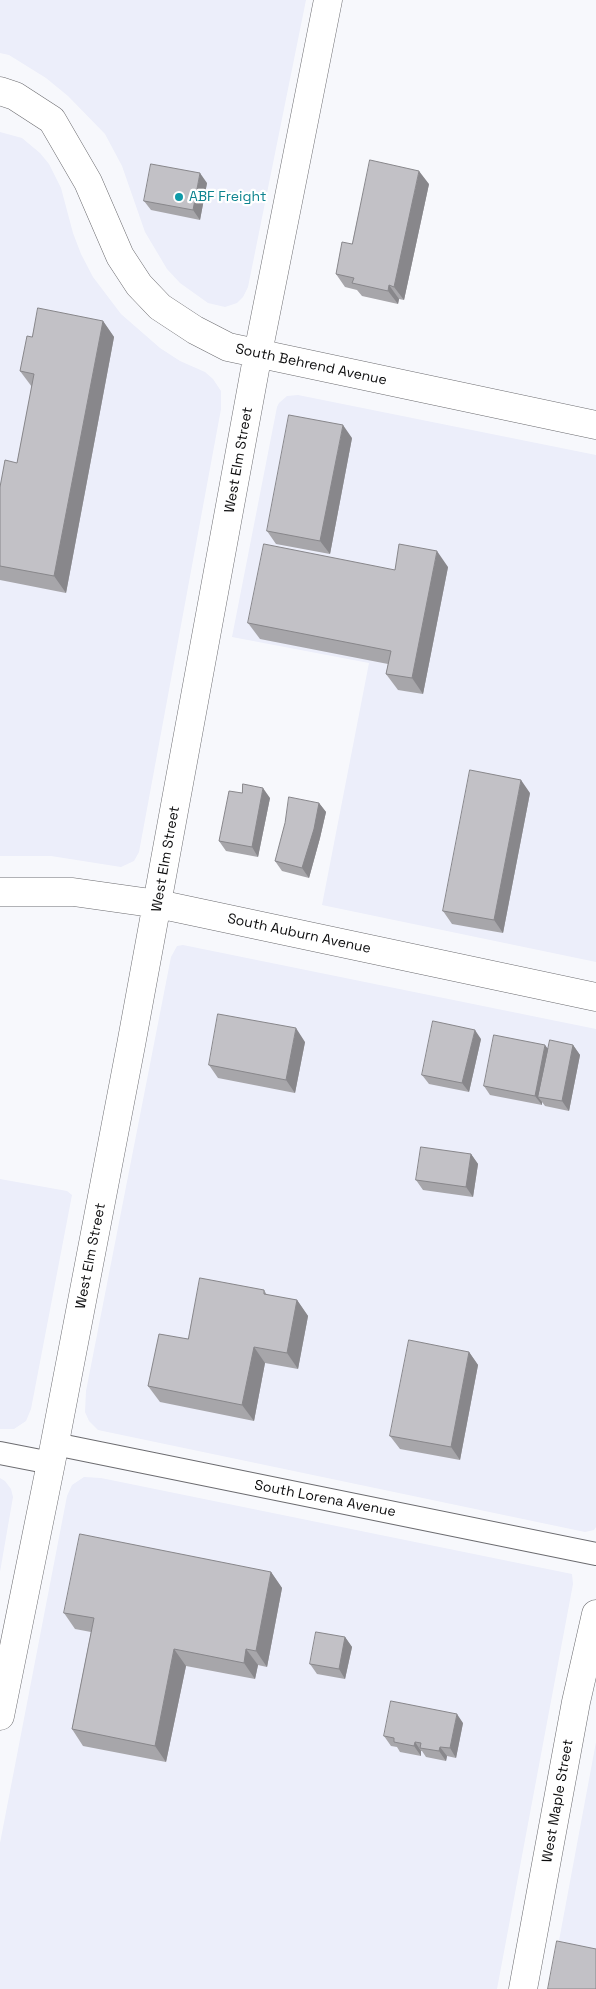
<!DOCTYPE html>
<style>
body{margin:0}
canvas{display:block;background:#f7f8fc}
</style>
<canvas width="596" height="1989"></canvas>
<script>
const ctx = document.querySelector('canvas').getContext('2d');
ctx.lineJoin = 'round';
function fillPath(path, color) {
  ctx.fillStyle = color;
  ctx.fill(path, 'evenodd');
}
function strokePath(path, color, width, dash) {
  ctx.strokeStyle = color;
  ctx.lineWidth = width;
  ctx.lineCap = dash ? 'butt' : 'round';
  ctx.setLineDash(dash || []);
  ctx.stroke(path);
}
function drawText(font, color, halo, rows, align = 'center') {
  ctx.font = font + ' "Space Grotesk",sans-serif';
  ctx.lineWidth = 4.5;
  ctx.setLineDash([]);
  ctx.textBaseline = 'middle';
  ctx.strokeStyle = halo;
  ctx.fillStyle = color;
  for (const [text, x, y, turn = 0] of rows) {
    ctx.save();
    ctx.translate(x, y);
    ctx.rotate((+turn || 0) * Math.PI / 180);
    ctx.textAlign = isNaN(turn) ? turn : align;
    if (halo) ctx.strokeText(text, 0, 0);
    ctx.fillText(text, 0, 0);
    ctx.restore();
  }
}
fillPath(new Path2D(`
 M0 0H306L248 287 243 297 237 303 225 307 208 303 180 283 167 269 145 232 122 166 105 134 68 96 46 78 9 55 0 53Z
 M0 132 22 138 40 153 49 164 61 188 73 233 81 254 93 277 121 314 160 348 180 361 205 372 213 379 221 391V409L139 852 134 861 121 867 51 856H0Z
 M298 395 596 455V962L322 905 369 663 232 637 277 407 279 403 287 396Z
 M183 945 596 1029V1527L594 1530 585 1532 98 1430 89 1421 85 1412 86 1391 171 957 177 946Z
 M0 1179 67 1191 72 1195 31 1409 26 1421 14 1429H0Z
 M84 1477 101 1478 572 1574 573 1584 497 1989H0V1843L67 1496 72 1485Z
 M0 1478 5 1481 11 1489 13 1497 0 1572Z
 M596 1742V1989H550Z`), '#eceefa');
const minor = new Path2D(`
 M55 1444 596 1554
 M0 1453 51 1463`);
const tertiary = new Path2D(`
 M0 91 15 96 52 120 88 182 120 256 139 285 160 307 195 330 228 347 596 425
 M0 892H73L158 904 596 997
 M0 1716 51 1463 131 1045 258 353 328 0
 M523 1989 576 1702 596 1614`);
strokePath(minor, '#6c6c70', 24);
strokePath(tertiary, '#6c6c70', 29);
strokePath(minor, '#fff', 22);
strokePath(tertiary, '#fff', 28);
fillPath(new Path2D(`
 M207 183 200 220 151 210 144 201Z
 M429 184 404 300 399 299 398 304 362 296 357 290 345 287 336 274 352 244Z
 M103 321 114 337 66 593 0 580V487L17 463 32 387 20 371 32 337Z
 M352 438 330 554 276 544 267 531Z
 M448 567 423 694 398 690 386 674 388 664 260 639 248 623 395 570Z
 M242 793 270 798 258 857 226 851 219 841Z
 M530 793 503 933 452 924 443 911Z
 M319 803 326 812 320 838 309 878 282 871 275 861Z
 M481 1039 469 1092 429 1084 422 1075Z
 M305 1042 295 1093 218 1078 209 1065Z
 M573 1045 580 1055 569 1111 545 1106 542 1102V1105L490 1095 484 1086 548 1048Z
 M471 1154 478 1164 473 1197 423 1190 416 1180Z
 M264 1290 267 1295 297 1300 308 1316 298 1369 265 1363 254 1421 160 1402 148 1386 188 1339Z
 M469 1352 478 1365 460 1460 400 1449 390 1436Z
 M271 1572 282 1588 267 1667 258 1665 255 1679 186 1666 166 1762 83 1746 72 1729 91 1632 75 1629 64 1613Z
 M345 1637 352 1647 345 1679 317 1674 310 1664Z
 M463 1723 456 1758 447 1756 446 1761 426 1757 422 1751H421V1756L400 1752 397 1747 391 1746 384 1736Z`), '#a7a6aa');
fillPath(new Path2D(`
 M419 171 429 184 404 300 394 287Z
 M200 173 207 183 200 220 193 210Z
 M389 285 399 299 398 304 388 291Z
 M103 321 114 337 66 593 54 576Z
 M343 425 352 438 330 554 320 541Z
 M437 551 448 567 423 694 412 678Z
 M521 780 530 793 503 933 494 920Z
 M263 788 270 798 258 857 252 847Z
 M319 803 326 812 320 838 309 878 302 868Z
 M296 1028 305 1042 295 1093 286 1080Z
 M475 1030 481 1039 469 1092 462 1083Z
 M545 1045 552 1054 538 1097 542 1102V1105L535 1096Z
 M573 1045 580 1055 569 1111 562 1101Z
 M471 1154 478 1164 473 1197 466 1187Z
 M297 1300 308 1316 298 1369 287 1353Z
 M254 1347 265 1363 254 1421 242 1405Z
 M469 1352 478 1365 460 1460 451 1447Z
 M271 1572 282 1588 267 1667 256 1651Z
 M345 1637 352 1647 345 1679 339 1669Z
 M174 1649 186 1666 166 1762 155 1746Z
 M246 1649 258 1665 255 1679 244 1663Z
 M457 1714 463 1723 456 1758 450 1748Z
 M415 1742 421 1751V1756L414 1746Z
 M440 1747 447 1756 446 1761 439 1751Z`), '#88878b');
const building = new Path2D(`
 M370 160 419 171 394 287 389 285 388 291 352 283 354 278 336 274 342 242 352 244Z
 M151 164 200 173 193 210 144 201Z
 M38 308 103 321 54 576 0 566V487L5 460 17 463 34 374 20 371 27 336 32 337Z
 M289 415 343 425 320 541 267 531Z
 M264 544 395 570 399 544 437 551 412 678 386 674 391 651 248 623Z
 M470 770 521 780 494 920 443 911Z
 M243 784 263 788 252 847 219 841 229 791 242 793Z
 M289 797 319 803 314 829 302 868 275 861 285 823Z
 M218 1014 296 1028 286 1080 209 1065Z
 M433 1021 475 1030 462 1083 422 1075Z
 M494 1035 545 1045 535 1096 484 1086Z
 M550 1040 573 1045 562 1101 538 1097Z
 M421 1147 471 1154 466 1187 416 1180Z
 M200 1278 264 1290V1294L297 1300 287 1353 254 1347 242 1405 148 1386 159 1334 188 1339Z
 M409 1340 469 1352 451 1447 390 1436Z
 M80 1534 271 1572 256 1651 246 1649 244 1663 174 1649 155 1746 72 1729 94 1618 64 1613Z
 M316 1632 345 1637 339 1669 310 1664Z
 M391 1701 457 1714 450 1748 440 1747 439 1751 420 1748 421 1743 415 1742 414 1746 394 1742V1738L384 1736Z
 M557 1941 596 1949V1989H548Z`);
fillPath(building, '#c2c1c6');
strokePath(building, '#88878b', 1);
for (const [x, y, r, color] of [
 [179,197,5,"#0f9aa8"]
]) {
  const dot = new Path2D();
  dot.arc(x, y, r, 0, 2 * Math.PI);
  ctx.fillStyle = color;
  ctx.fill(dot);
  strokePath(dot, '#fff', 2);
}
drawText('14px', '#0d838f', '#fff', [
 ["ABF Freight",189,197]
], 'left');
drawText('14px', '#0c0c0d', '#fff', [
 ["South Behrend Avenue",311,365,12],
 ["West Elm Street",239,460,-80],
 ["West Elm Street",166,859,-80],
 ["South Auburn Avenue",299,934,12],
 ["West Elm Street",91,1256,-79],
 ["South Lorena Avenue",325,1499,11],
 ["West Maple Street",558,1801,-80]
]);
</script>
